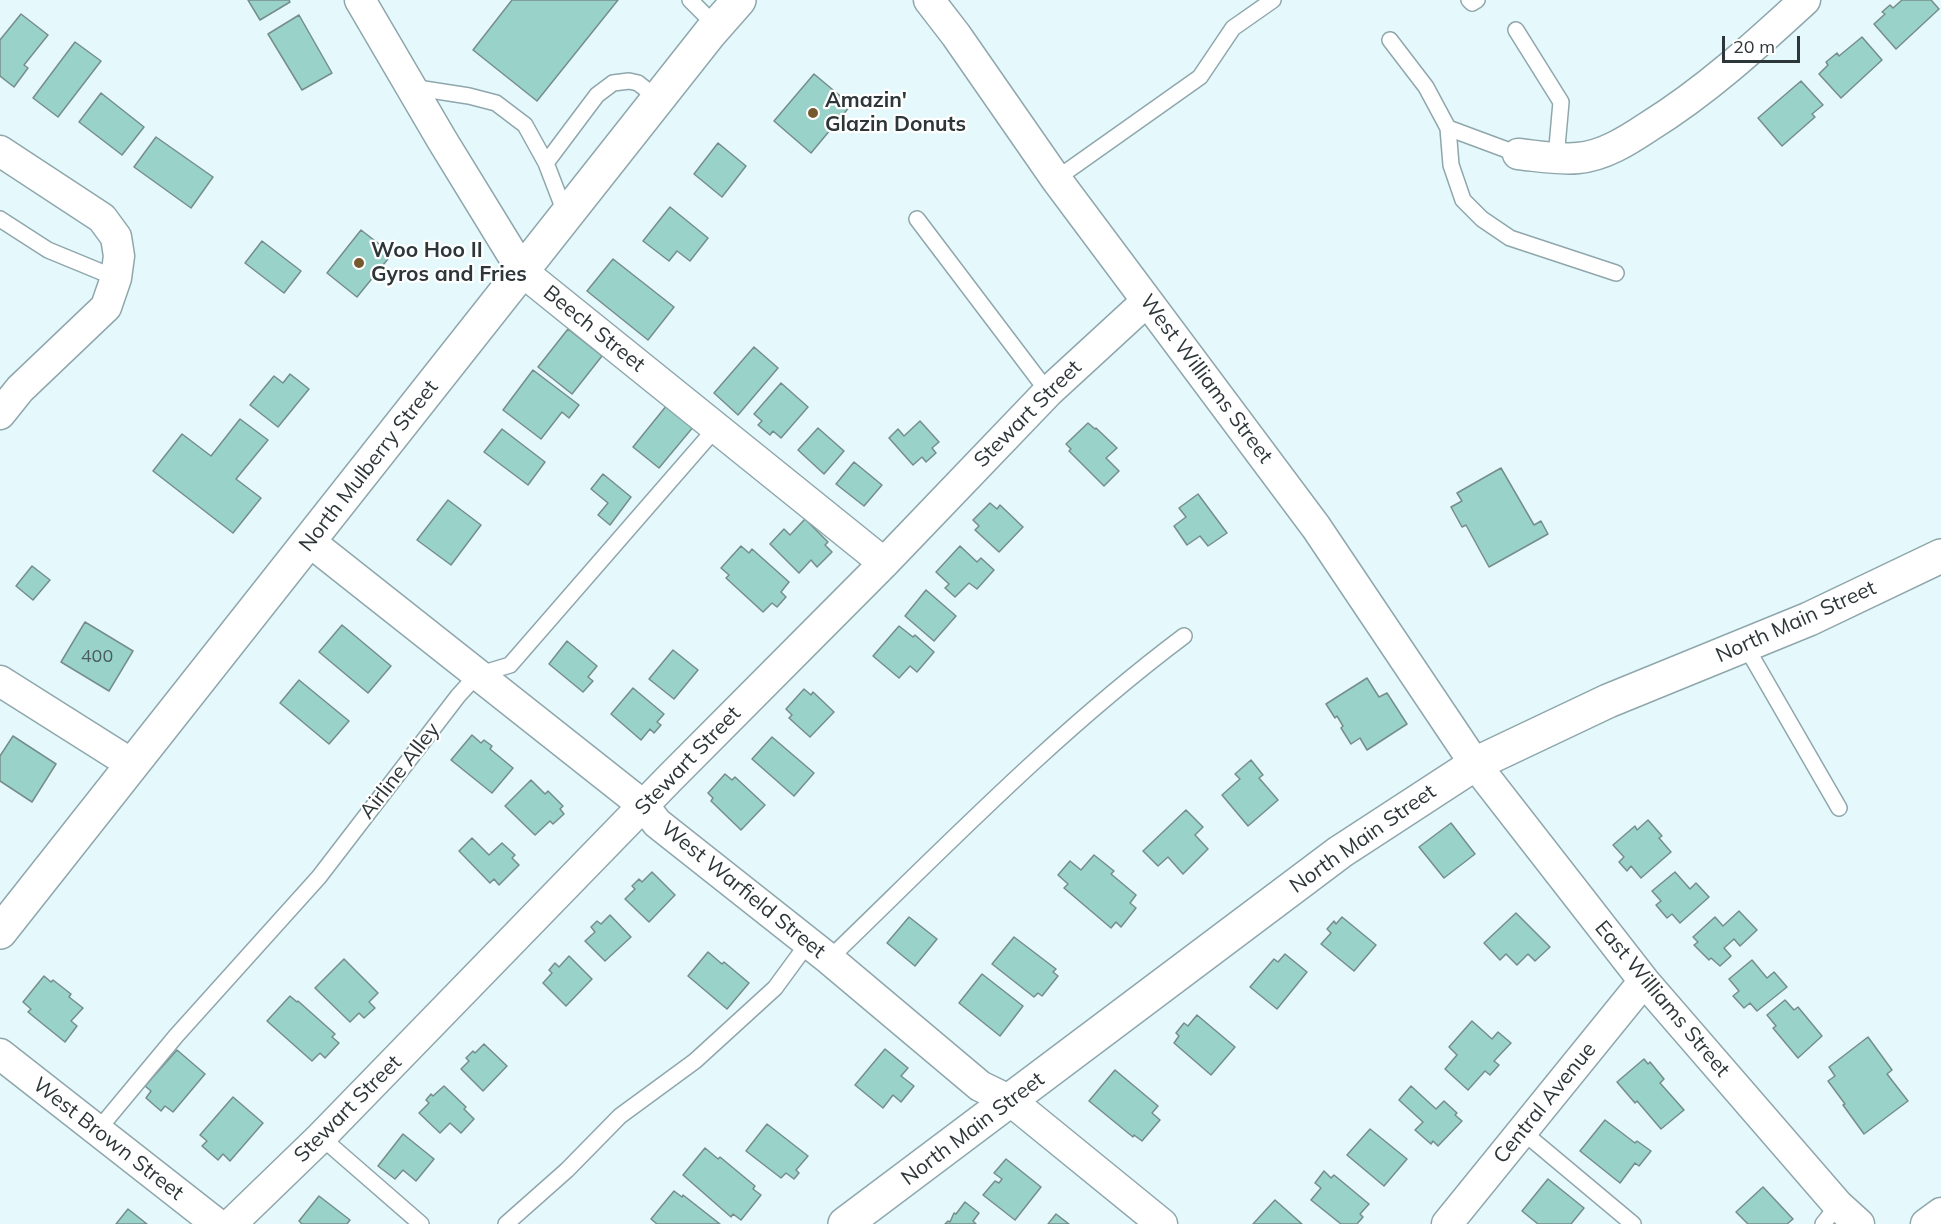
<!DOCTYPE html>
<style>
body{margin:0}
#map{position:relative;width:1941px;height:1224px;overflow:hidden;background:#e5f9fd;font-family:Mulish,sans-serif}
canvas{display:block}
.scale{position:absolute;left:1722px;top:36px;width:78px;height:27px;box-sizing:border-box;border:3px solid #2d3638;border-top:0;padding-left:8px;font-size:18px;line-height:21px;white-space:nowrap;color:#2d3638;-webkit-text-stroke:4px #fff;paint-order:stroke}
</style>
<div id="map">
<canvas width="1941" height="1224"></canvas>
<div class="scale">20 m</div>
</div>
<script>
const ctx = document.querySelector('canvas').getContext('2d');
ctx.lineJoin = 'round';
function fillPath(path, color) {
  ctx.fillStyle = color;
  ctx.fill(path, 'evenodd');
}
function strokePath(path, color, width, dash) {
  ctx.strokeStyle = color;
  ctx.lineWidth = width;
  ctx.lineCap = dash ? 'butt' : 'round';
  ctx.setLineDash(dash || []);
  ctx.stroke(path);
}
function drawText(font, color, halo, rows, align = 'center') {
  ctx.font = font + ' Mulish,sans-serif';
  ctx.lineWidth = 4.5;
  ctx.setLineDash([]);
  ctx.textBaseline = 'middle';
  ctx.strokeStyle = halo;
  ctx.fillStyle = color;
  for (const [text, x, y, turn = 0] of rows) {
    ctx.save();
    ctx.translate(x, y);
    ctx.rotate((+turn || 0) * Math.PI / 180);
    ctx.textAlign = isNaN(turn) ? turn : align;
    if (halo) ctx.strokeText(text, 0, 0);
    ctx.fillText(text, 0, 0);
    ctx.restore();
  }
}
const building = new Path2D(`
 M248 0H289L290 2 260 20Z
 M512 0H618L537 101 473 50Z
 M1902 0H1931L1939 9 1896 49 1874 24 1885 14 1882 12 1890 5 1893 8Z
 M21 14 48 35 24 65 28 68 14 87 0 76V40Z
 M299 15 332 73 302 90 268 34Z
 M1862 37 1882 60 1841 98 1819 74 1828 65 1826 62 1837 53 1839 56Z
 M75 42 101 61 58 117 33 98Z
 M814 74 851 105 811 153 774 121Z
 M1801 81 1823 105 1812 114 1815 117 1782 146 1758 118Z
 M101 93 144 127 122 155 79 122Z
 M156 137 213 177 191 208 134 167Z
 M718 143 746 166 722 197 694 174Z
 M670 207 708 238 690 261 677 251 669 261 643 241Z
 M361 230 392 254 357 297 327 273Z
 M262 241 301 271 284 293 245 263Z
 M613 259 674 307 648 340 587 291Z
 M568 329 602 356 572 394 538 367Z
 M754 347 778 368 738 415 714 393Z
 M533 370 579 405 569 418 562 412 541 439 503 410Z
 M290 374 309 389 278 427 250 405 274 376 283 383Z
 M781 383 808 407 781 438 773 431 770 435 758 425 762 421 754 414Z
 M667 405 694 426 659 468 633 447Z
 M240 419 268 440 236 479 261 498 233 533 153 471 182 434 211 456Z
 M920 421 939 442 932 448 936 453 926 462 922 457 913 465 889 438 898 429 904 436Z
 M1088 423 1095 429 1096 428 1117 448 1106 458 1119 471 1104 486 1069 451 1071 449 1066 444Z
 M818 428 844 451 824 474 798 450Z
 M502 429 545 462 528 485 484 452Z
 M854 462 882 485 864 506 836 484Z
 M1501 468 1534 525 1541 521 1548 534 1489 567 1466 525 1462 527 1451 507 1462 501 1457 493Z
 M603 474 631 497 610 525 598 515 608 503 591 489Z
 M1198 494 1227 533 1208 546 1200 536 1187 545 1174 526 1186 517 1179 508Z
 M448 500 481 525 451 565 417 540Z
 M990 503 997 509 1000 505 1023 527 999 552 975 530 979 526 973 520Z
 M805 519 828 542 825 545 832 552 817 567 811 560 799 573 770 544 784 529 790 535Z
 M741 546 749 553 752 549 789 582 781 592 786 597 777 607 772 603 763 612 726 578 729 575 721 568Z
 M960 546 977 562 981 558 994 570 977 589 969 583 955 597 945 588 949 584 936 572Z
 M32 566 50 580 33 600 16 586Z
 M926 590 956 616 934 641 905 616Z
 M85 622 133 651 109 691 61 662Z
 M342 625 391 666 368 693 319 652Z
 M899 626 913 637 915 635 934 652 917 672 910 666 899 678 873 656Z
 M567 641 597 666 588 677 593 681 583 692 549 664Z
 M673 650 698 670 674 699 649 679Z
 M1367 678 1379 697 1387 693 1407 724 1367 750 1360 738 1351 744 1341 728 1343 726 1337 716 1335 718 1326 704Z
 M299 680 349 721 329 744 280 703Z
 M633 688 664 714 657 722 661 725 654 733 650 729 641 740 611 714Z
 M804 689 811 695 813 692 834 712 810 737 789 718 792 715 786 709Z
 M472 735 481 743 484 740 492 746 490 749 513 768 492 793 451 760Z
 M13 736 56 764 32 802 0 781V756Z
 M772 737 814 773 794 796 752 759Z
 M1251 760 1263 775 1259 778 1278 800 1248 826 1222 795 1240 779 1235 774Z
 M725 774 732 780 735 777 765 805 741 830 711 801 713 798 708 793Z
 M531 780 545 794 548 791 563 806 560 809 564 814 553 824 550 821 535 835 505 806Z
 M1186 810 1203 827 1195 835 1208 849 1183 874 1168 857 1158 866 1143 851Z
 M1648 820 1662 836 1659 838 1671 852 1641 878 1631 866 1627 871 1619 862 1624 857 1613 845 1635 826 1637 830Z
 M1451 823 1475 854 1444 878 1419 847Z
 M472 838 489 855 502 843 515 855 512 858 519 865 499 885 494 879 490 883 459 851Z
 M1094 855 1114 871 1111 874 1136 895 1130 903 1136 908 1121 927 1116 922 1111 928 1064 888 1068 884 1058 875 1070 861 1081 870Z
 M652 872 675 895 649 922 625 899 635 889 632 886 639 879 642 882Z
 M1675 872 1690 889 1696 883 1709 897 1680 923 1672 914 1667 918 1656 905 1661 901 1652 891Z
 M1739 911 1757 930 1740 946 1734 939 1724 948 1731 956 1720 966 1711 958 1709 960 1694 945 1698 942 1693 937 1715 917 1723 926Z
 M1516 913 1550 947 1535 961 1528 954 1517 965 1506 954 1500 960 1484 943Z
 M610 915 631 937 605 961 585 941 595 932 591 927 597 921 601 924Z
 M909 917 937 939 915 966 887 943Z
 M1342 917 1376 945 1354 971 1321 944 1331 933 1327 929 1334 921 1336 924Z
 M1014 937 1056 969 1053 972 1058 976 1042 996 1038 993 1034 997 992 964Z
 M708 952 722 964 724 962 749 983 727 1009 688 976Z
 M1285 954 1307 972 1277 1009 1250 987 1274 959 1278 962Z
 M569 956 592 979 566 1006 543 983 552 973 549 970 555 963 559 967Z
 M344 959 378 993 369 1002 375 1008 364 1018 359 1013 350 1022 315 988Z
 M1752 960 1767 978 1774 972 1787 987 1757 1011 1750 1003 1744 1008 1733 996 1739 991 1729 979Z
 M982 974 1023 1006 1000 1036 959 1003Z
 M44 976 51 982 53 980 71 994 69 997 83 1008 71 1021 77 1026 65 1042 28 1012 31 1009 23 1002Z
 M290 996 297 1002 298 1001 335 1034 332 1037 339 1043 325 1058 320 1053 312 1061 267 1021Z
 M1785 1000 1794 1010 1798 1007 1822 1036 1798 1058 1773 1028 1776 1026 1767 1015Z
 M1197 1015 1235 1047 1211 1075 1174 1043 1179 1036 1176 1033 1184 1023 1188 1026Z
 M1472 1021 1492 1039 1498 1032 1511 1043 1494 1061 1499 1065 1490 1075 1485 1071 1468 1090 1445 1069 1457 1055 1449 1047Z
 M1868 1037 1892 1070 1887 1074 1908 1101 1864 1134 1843 1105 1845 1104 1828 1081 1835 1076 1829 1067Z
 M484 1044 507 1066 483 1091 461 1069 469 1061 466 1058 473 1051 475 1053Z
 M885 1049 908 1068 901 1076 914 1086 901 1102 893 1095 883 1108 855 1085Z
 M177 1050 205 1074 173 1112 165 1106 161 1111 146 1098 151 1091 145 1086Z
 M1644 1059 1648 1064 1650 1062 1664 1079 1660 1083 1684 1110 1661 1129 1637 1101 1635 1103 1617 1082Z
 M1115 1070 1158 1106 1152 1113 1160 1120 1142 1141 1134 1135 1133 1137 1089 1101Z
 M444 1086 466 1107 464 1109 474 1119 461 1133 450 1123 440 1133 419 1113 429 1103 426 1100 431 1094 433 1096Z
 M1411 1086 1436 1109 1444 1101 1457 1113 1455 1115 1462 1121 1438 1146 1433 1141 1431 1144 1415 1130 1423 1122 1399 1100Z
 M233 1097 263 1123 230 1161 223 1154 218 1160 202 1146 207 1141 200 1135Z
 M1605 1120 1635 1143 1637 1141 1651 1151 1639 1166 1635 1163 1620 1183 1580 1151Z
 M767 1124 808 1156 796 1170 799 1173 794 1179 786 1173 781 1178 746 1151Z
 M1370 1129 1407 1159 1384 1186 1347 1155Z
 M403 1134 434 1159 416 1181 403 1170 395 1179 378 1166Z
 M705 1148 718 1159 720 1157 755 1186 753 1189 761 1195 741 1220 733 1214 731 1217 683 1175Z
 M1006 1159 1041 1187 1015 1220 983 1195 995 1181 999 1183 1002 1179 994 1173Z
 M1324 1171 1331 1178 1334 1175 1369 1204 1360 1214 1363 1217 1357 1224H1341L1311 1200 1321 1188 1315 1183Z
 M1548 1179 1584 1208 1571 1224H1538L1522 1211Z
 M1763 1187 1793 1219 1787 1224H1748L1736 1212Z
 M674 1191 682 1197 683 1195 720 1224H657L651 1219Z
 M319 1196 350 1220 347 1224H302L299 1221Z
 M1275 1200 1302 1224H1253Z
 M965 1202 979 1213 973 1221 976 1224H945L948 1221 950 1222 954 1213 956 1214Z
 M128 1209 147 1224H116Z
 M1056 1214 1069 1224H1048Z`);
fillPath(building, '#99d2c9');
strokePath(building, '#768e8a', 1.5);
const service = new Path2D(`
 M690 0 716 26
 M1469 0 1472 3 1477 0
 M1516 30 1561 102 1556 158
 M1390 40 1426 87 1448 128 1451 165 1463 200 1482 219 1510 238 1616 273
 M411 87 469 96 496 103 525 125 546 163 566 215
 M1448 128 1518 154
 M546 163 597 95 613 83 629 81 638 83 658 99
 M1056 179 1200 77 1233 28 1273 0
 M0 219 48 250 116 278
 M917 219 1048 392
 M1745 645 1839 808
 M829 959C944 848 1056 732 1184 636
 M97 1131 176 1036 319 877 458 696 477 675 510 665 716 428
 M1523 1132 1633 1224
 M321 1137 421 1224
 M506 1224 567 1170 620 1116 695 1061 775 988 808 943
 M1823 1224 1838 1205`);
const minor = new Path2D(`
 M360 0 442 140 523 272 884 563
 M929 0 956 35 1056 179 1316 527 1475 764 1644 981 1838 1205 1859 1224
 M0 151 102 218 116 237 119 256 116 278 106 307 20 389 0 414
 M1518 154C1538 156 1558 160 1578 158 1603 156 1627 141 1648 127 1706 91 1755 46 1805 0
 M309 541 644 806 657 823 829 959 980 1086 1011 1101 1162 1224
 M0 681 133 765
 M0 1054 217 1224
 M231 1224 321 1137 669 779 884 563 1048 392 1147 301
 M1447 1224 1644 981
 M1926 1224 1941 1213`);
const tertiary = new Path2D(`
 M845 1224 1340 852 1475 764 1608 701 1809 619 1941 556`);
const primary = new Path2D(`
 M0 932 710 33 739 0`);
strokePath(service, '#8fa7ac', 18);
strokePath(minor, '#8fa7ac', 33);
strokePath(tertiary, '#8fa7ac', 36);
strokePath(primary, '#8fa7ac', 36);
strokePath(service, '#fff', 15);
strokePath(minor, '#fff', 30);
strokePath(tertiary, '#fff', 33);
strokePath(primary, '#fff', 33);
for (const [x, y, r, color] of [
 [813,113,6,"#765a2d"],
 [359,263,6,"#765a2d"]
]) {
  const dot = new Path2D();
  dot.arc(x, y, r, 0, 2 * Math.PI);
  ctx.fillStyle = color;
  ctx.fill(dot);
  strokePath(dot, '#fff', 2);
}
drawText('18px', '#485d5c', null, [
 ["400",97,657]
]);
drawText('bold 21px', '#2d3638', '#fff', [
 ["Amazin'",825,101],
 ["Glazin Donuts",825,125],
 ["Woo Hoo II",371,251],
 ["Gyros and Fries",371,275]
], 'left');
drawText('21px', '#2d3638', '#fff', [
 ["Beech Street",594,329,39],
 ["West Williams Street",1206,379,53],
 ["Stewart Street",1028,414,-45],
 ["North Mulberry Street",369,466,-52],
 ["North Main Street",1796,622,-24],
 ["Stewart Street",688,761,-46],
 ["Airline Alley",400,771,-52],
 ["North Main Street",1363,839,-35],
 ["West Warfield Street",743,890,39],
 ["East Williams Street",1662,999,50],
 ["Central Avenue",1545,1103,-51],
 ["Stewart Street",348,1109,-45],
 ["North Main Street",973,1129,-37],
 ["West Brown Street",108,1139,38]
]);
</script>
